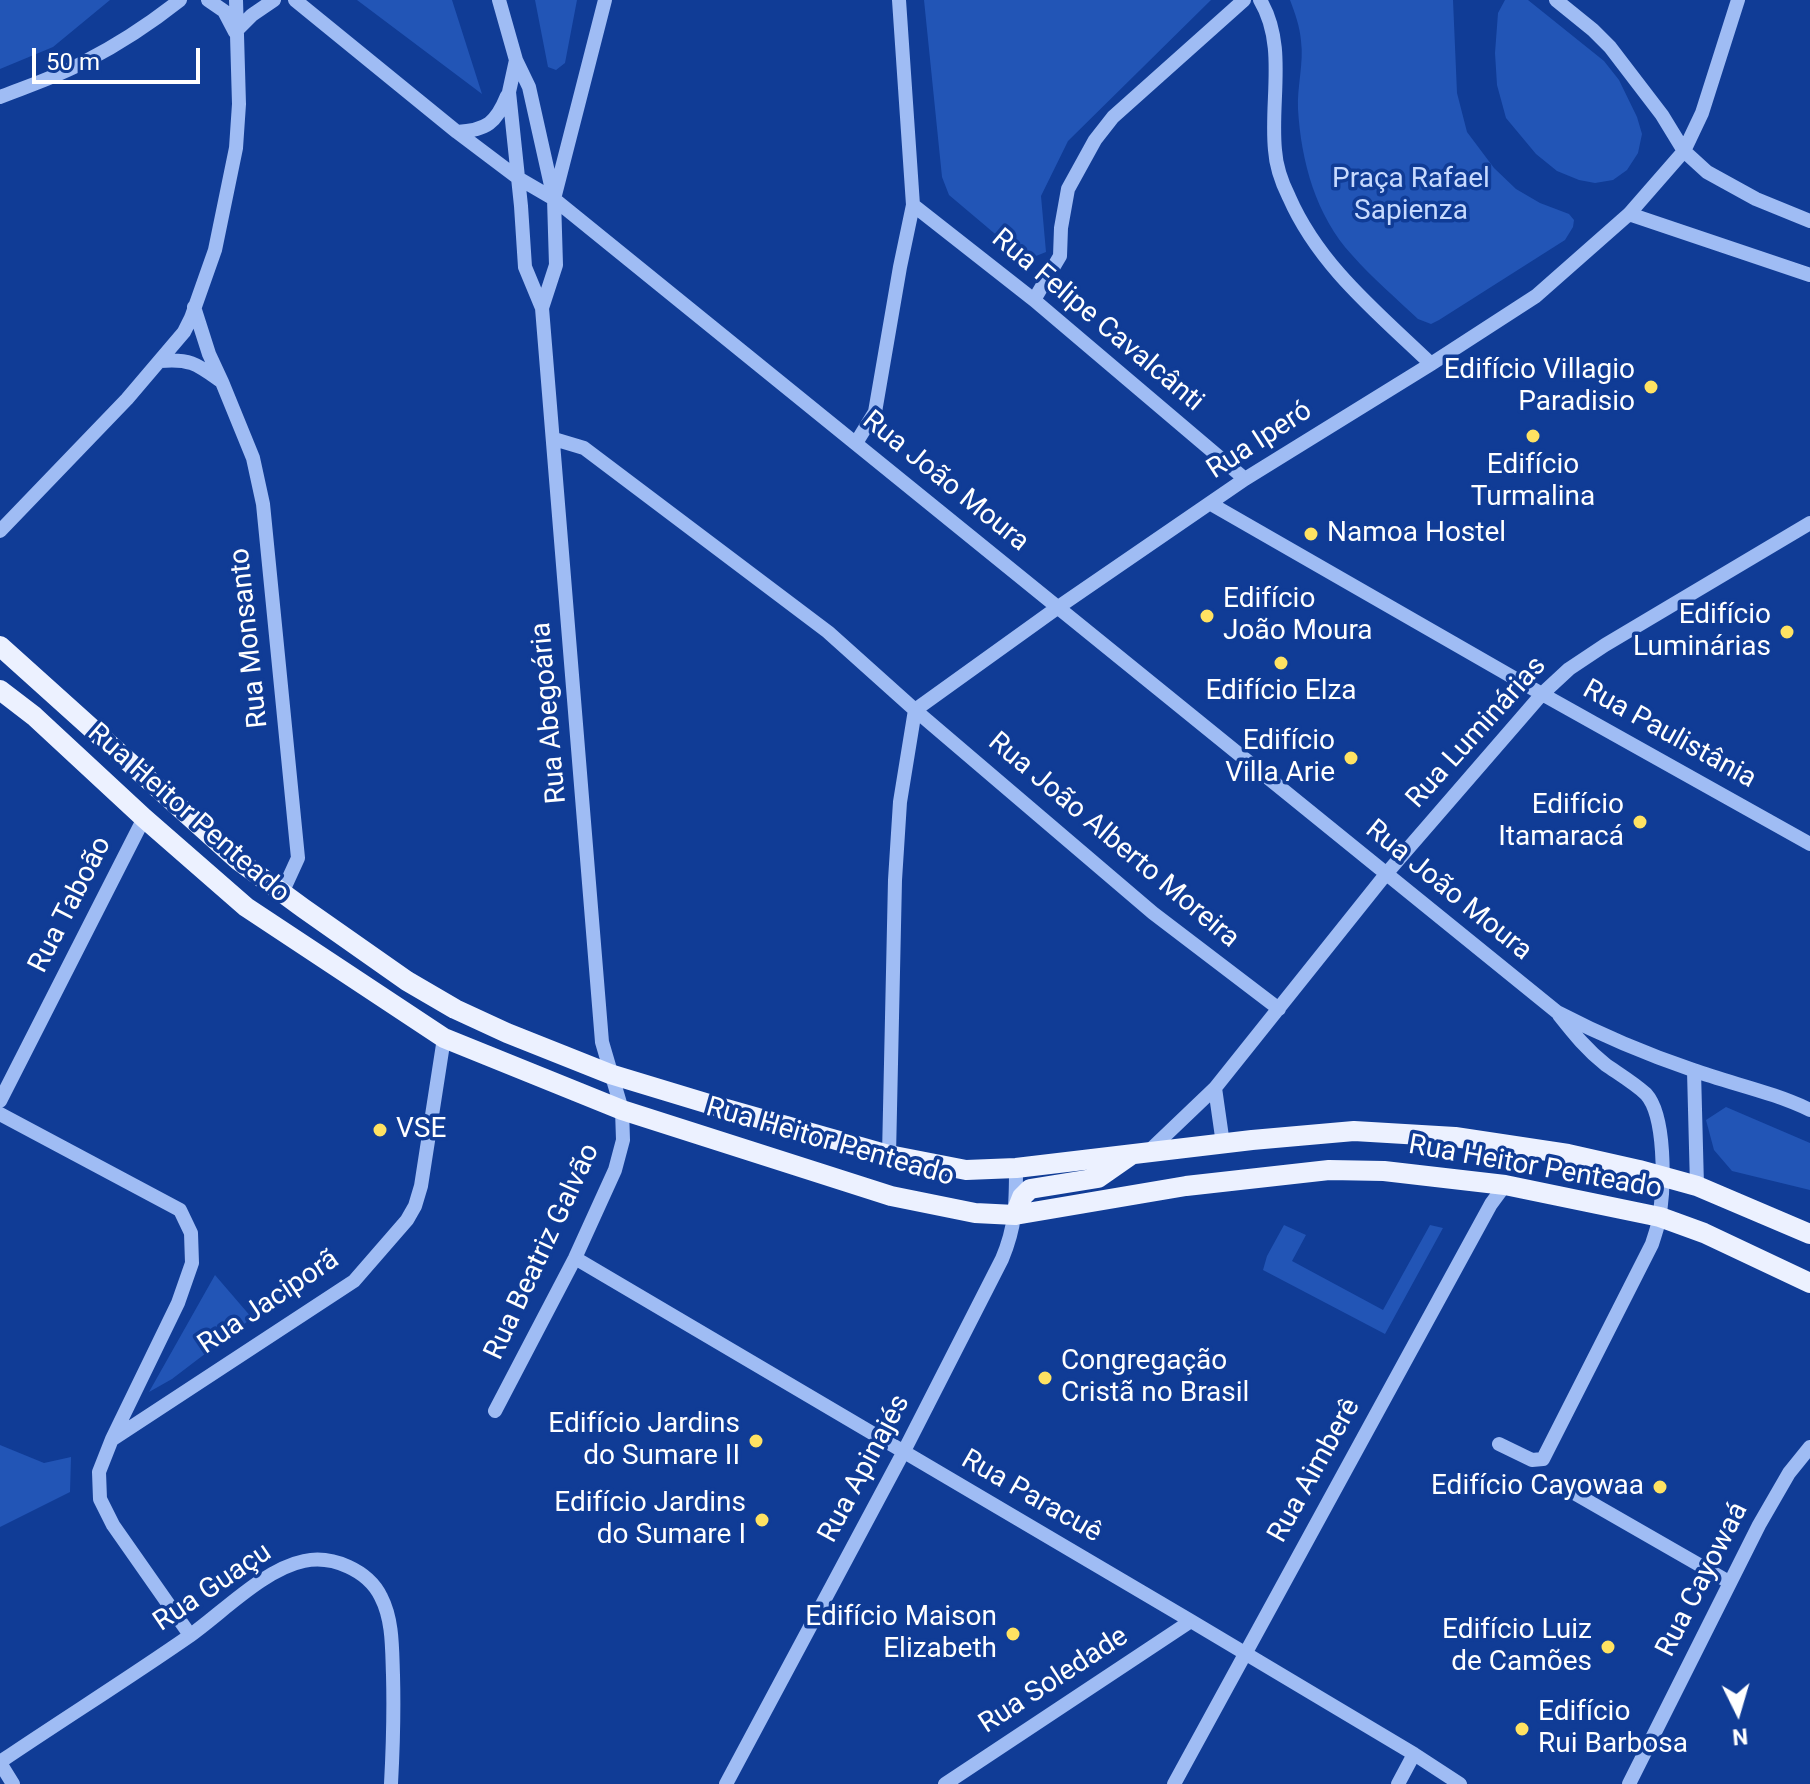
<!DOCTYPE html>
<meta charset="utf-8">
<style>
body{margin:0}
#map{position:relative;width:1810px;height:1784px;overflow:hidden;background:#103c96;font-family:Roboto,sans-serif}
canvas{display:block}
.north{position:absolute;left:1698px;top:1672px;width:80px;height:80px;-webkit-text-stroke:6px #103c96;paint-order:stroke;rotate:175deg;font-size:22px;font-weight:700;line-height:32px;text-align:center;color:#fff}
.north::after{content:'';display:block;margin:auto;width:28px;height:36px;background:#fff;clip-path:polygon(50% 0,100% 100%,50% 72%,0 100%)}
.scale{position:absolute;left:32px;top:48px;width:168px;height:36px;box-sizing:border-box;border:4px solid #fff;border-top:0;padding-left:10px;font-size:24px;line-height:28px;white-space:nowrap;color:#fff;-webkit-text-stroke:6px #103c96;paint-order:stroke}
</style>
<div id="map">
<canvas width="1810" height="1784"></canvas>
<div class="north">N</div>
<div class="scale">50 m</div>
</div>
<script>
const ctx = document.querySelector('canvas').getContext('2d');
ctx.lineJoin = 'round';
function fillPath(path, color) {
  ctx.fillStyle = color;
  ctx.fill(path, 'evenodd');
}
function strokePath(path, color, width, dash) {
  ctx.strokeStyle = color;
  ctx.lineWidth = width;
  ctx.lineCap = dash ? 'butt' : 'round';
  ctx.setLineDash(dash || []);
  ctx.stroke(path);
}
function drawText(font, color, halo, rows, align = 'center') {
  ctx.font = font + ' Roboto,sans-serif';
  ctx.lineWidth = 7;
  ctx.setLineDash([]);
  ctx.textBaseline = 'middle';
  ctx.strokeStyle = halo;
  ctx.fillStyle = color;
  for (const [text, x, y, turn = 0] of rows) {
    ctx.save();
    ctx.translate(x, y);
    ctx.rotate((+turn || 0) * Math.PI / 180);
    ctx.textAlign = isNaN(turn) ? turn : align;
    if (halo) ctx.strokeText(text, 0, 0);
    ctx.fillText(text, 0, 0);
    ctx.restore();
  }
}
fillPath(new Path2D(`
 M0 0H110L53 47 0 69Z
 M357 0H452L482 94Z
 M535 0H577L565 63 556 70 548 67Z
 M924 0H1211L1068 141 1041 196 1046 252 1026 260 949 195 942 177Z
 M1290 0H1453L1457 93 1467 132 1494 168 1516 189 1540 203 1569 214 1574 220 1573 227 1565 240 1439 320 1431 324 1418 319C1396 298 1372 278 1352 255 1316 216 1301 161 1298 109 1297 86 1304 63 1301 41 1300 27 1295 13 1290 0Z
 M1505 0H1528L1604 61 1619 80 1637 117 1642 134 1638 153 1627 170 1613 180 1595 183 1579 180 1557 171 1536 154 1506 118 1497 85 1495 53 1498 13Z
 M1726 1107 1810 1143V1190L1732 1171 1714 1150 1706 1120Z
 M1284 1225 1306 1235 1292 1261 1383 1310 1430 1225 1443 1228 1385 1334 1263 1270 1267 1256Z
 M215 1275 252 1318 172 1379 149 1392Z
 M0 1445 44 1463 71 1457 70 1492 0 1527Z`), '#2255b6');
strokePath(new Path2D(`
 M208 0 224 11 235 32 252 15 274 0
 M295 0 457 132 518 178 554 199 1557 1012C1601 1035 1646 1054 1693 1070 1732 1084 1773 1092 1810 1110
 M499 0 516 60 529 87 554 199 556 265 542 308
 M1260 0C1287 45 1270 100 1275 150 1276 166 1282 183 1289 197 1319 266 1378 313 1431 364
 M1556 0 1593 30 1610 47 1662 115 1684 151 1707 172 1756 199 1810 221
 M0 97C28 86 59 76 86 61 119 44 151 23 180 0
 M457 132C487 130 496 123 507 96
 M555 195 605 0
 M913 205 1034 300 1245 479
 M1629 214 1810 275
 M1034 300 1060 256 1061 228 1068 189 1095 140 1113 117 1244 0
 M160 361C191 358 198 365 222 382L209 354 194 307
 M222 382 253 458 263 504 298 858 282 893
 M554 439 584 448 828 632 915 710 1153 913 1279 1009
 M856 443 875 412 900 267 913 205 899 0
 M1211 504 1542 694 1810 844
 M0 531 127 399 184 332 191 318 215 250 236 148 239 104 236 0
 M915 710 1057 608 1245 479 1431 364 1536 296 1629 214 1684 151 1702 113 1738 0
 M1694 1071 1697 1186
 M1215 1088 1223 1144
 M0 1101 144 818
 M0 1114 180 1210 191 1233 192 1263 178 1303 112 1439 99 1472 100 1499 113 1525 190 1635
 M1148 1152 1215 1088 1386 874 1542 694 1569 669 1605 645 1810 523
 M889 1155 895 880 900 802 915 710
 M575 1258 1191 1621 1414 1754 1460 1784
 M495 1411 575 1258 615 1170 623 1140 622 1110 602 1042 542 308 525 267 521 206 509 92 516 60
 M113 1439 354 1281 407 1220 415 1206 421 1186 444 1038
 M1499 1444 1532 1460 1543 1459 1652 1244C1655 1234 1659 1224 1660 1214 1664 1185 1666 1116 1646 1094 1634 1083 1619 1074 1606 1065 1587 1050 1574 1034 1559 1015
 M1567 1489 1729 1582
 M0 1762C62 1720 126 1680 188 1637 221 1614 264 1569 304 1561 332 1555 368 1570 381 1597 393 1620 392 1649 393 1675 394 1711 393 1747 391 1784
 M0 1763 13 1784
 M726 1784 903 1453 1002 1259C1016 1226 1016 1203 1016 1168
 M945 1784 1191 1621
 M1174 1784 1491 1204 1505 1185
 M1398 1784 1414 1754
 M1629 1784 1759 1525 1789 1473 1810 1447`), '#9fbcf4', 14);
strokePath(new Path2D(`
 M0 646 239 861 303 908 407 981 455 1009 507 1033 610 1074 709 1104 889 1155 966 1170 1016 1168 1252 1140 1354 1131 1455 1137 1568 1154 1639 1170 1697 1186 1810 1234
 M0 690 34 716 144 818 246 907 444 1038 622 1110 891 1196 975 1213 1015 1215 1186 1186 1329 1170 1384 1171 1505 1185 1660 1217 1704 1233 1810 1283
 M1015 1215 1022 1197 1030 1189 1098 1178 1131 1155`), '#ecf1ff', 20);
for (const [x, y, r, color] of [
 [1651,387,8,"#ffe262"],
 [1533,436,8,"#ffe262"],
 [1311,534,8,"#ffe262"],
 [1207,616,8,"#ffe262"],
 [1787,632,8,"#ffe262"],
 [1281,663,8,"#ffe262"],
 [1351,758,8,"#ffe262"],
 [1640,822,8,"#ffe262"],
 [380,1130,8,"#ffe262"],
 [1045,1378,8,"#ffe262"],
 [756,1441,8,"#ffe262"],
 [1660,1487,8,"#ffe262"],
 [762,1520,8,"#ffe262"],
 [1013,1634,8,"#ffe262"],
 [1608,1647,8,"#ffe262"],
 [1522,1729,8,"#ffe262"]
]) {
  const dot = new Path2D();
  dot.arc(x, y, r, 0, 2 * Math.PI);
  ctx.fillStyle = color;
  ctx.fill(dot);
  strokePath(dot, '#103c96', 3);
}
drawText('28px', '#c7dafe', '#103c96', [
 ["Praça Rafael",1411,180],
 ["Sapienza",1411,212]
]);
drawText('28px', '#fff', '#103c96', [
 ["Rua Felipe Cavalcânti",1097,321,40],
 ["Rua Iperó",1260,441,-33],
 ["Rua João Moura",945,482,39],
 ["Rua Monsanto",250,638,-96],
 ["Rua Abegoária",550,713,-95],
 ["Rua Luminárias",1477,733,-48],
 ["Rua Paulistânia",1669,735,29],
 ["Rua Heitor Penteado",188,814,41],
 ["Rua João Alberto Moreira",1113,841,40],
 ["Rua João Moura",1448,891,39],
 ["Rua Taboão",71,905,-63],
 ["Rua Heitor Penteado",830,1143,16],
 ["Rua Heitor Penteado",1535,1168,10],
 ["Rua Beatriz Galvão",543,1252,-65],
 ["Rua Jaciporã",269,1303,-34],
 ["Rua Apinajés",865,1469,-62],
 ["Rua Aimberê",1315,1471,-61],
 ["Rua Paracuê",1031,1497,30],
 ["Rua Cayowaá",1703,1580,-63],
 ["Rua Guaçu",213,1588,-34],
 ["Rua Soledade",1054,1681,-33]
]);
drawText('28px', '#fff', '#103c96', [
 ["Edifício Villagio",1635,371],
 ["Paradisio",1635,403],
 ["Edifício",1533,466,"center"],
 ["Turmalina",1533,498,"center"],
 ["Namoa Hostel",1327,534,"left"],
 ["Edifício",1223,600,"left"],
 ["João Moura",1223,632,"left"],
 ["Edifício",1771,616],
 ["Luminárias",1771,648],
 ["Edifício Elza",1281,692,"center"],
 ["Edifício",1335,742],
 ["Villa Arie",1335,774],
 ["Edifício",1624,806],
 ["Itamaracá",1624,838],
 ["VSE",396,1130,"left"],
 ["Congregação",1061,1362,"left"],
 ["Cristã no Brasil",1061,1394,"left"],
 ["Edifício Jardins",740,1425],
 ["do Sumare II",740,1457],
 ["Edifício Cayowaa",1644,1487],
 ["Edifício Jardins",746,1504],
 ["do Sumare I",746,1536],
 ["Edifício Maison",997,1618],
 ["Elizabeth",997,1650],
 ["Edifício Luiz",1592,1631],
 ["de Camões",1592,1663],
 ["Edifício",1538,1713,"left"],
 ["Rui Barbosa",1538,1745,"left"]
], 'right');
</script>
